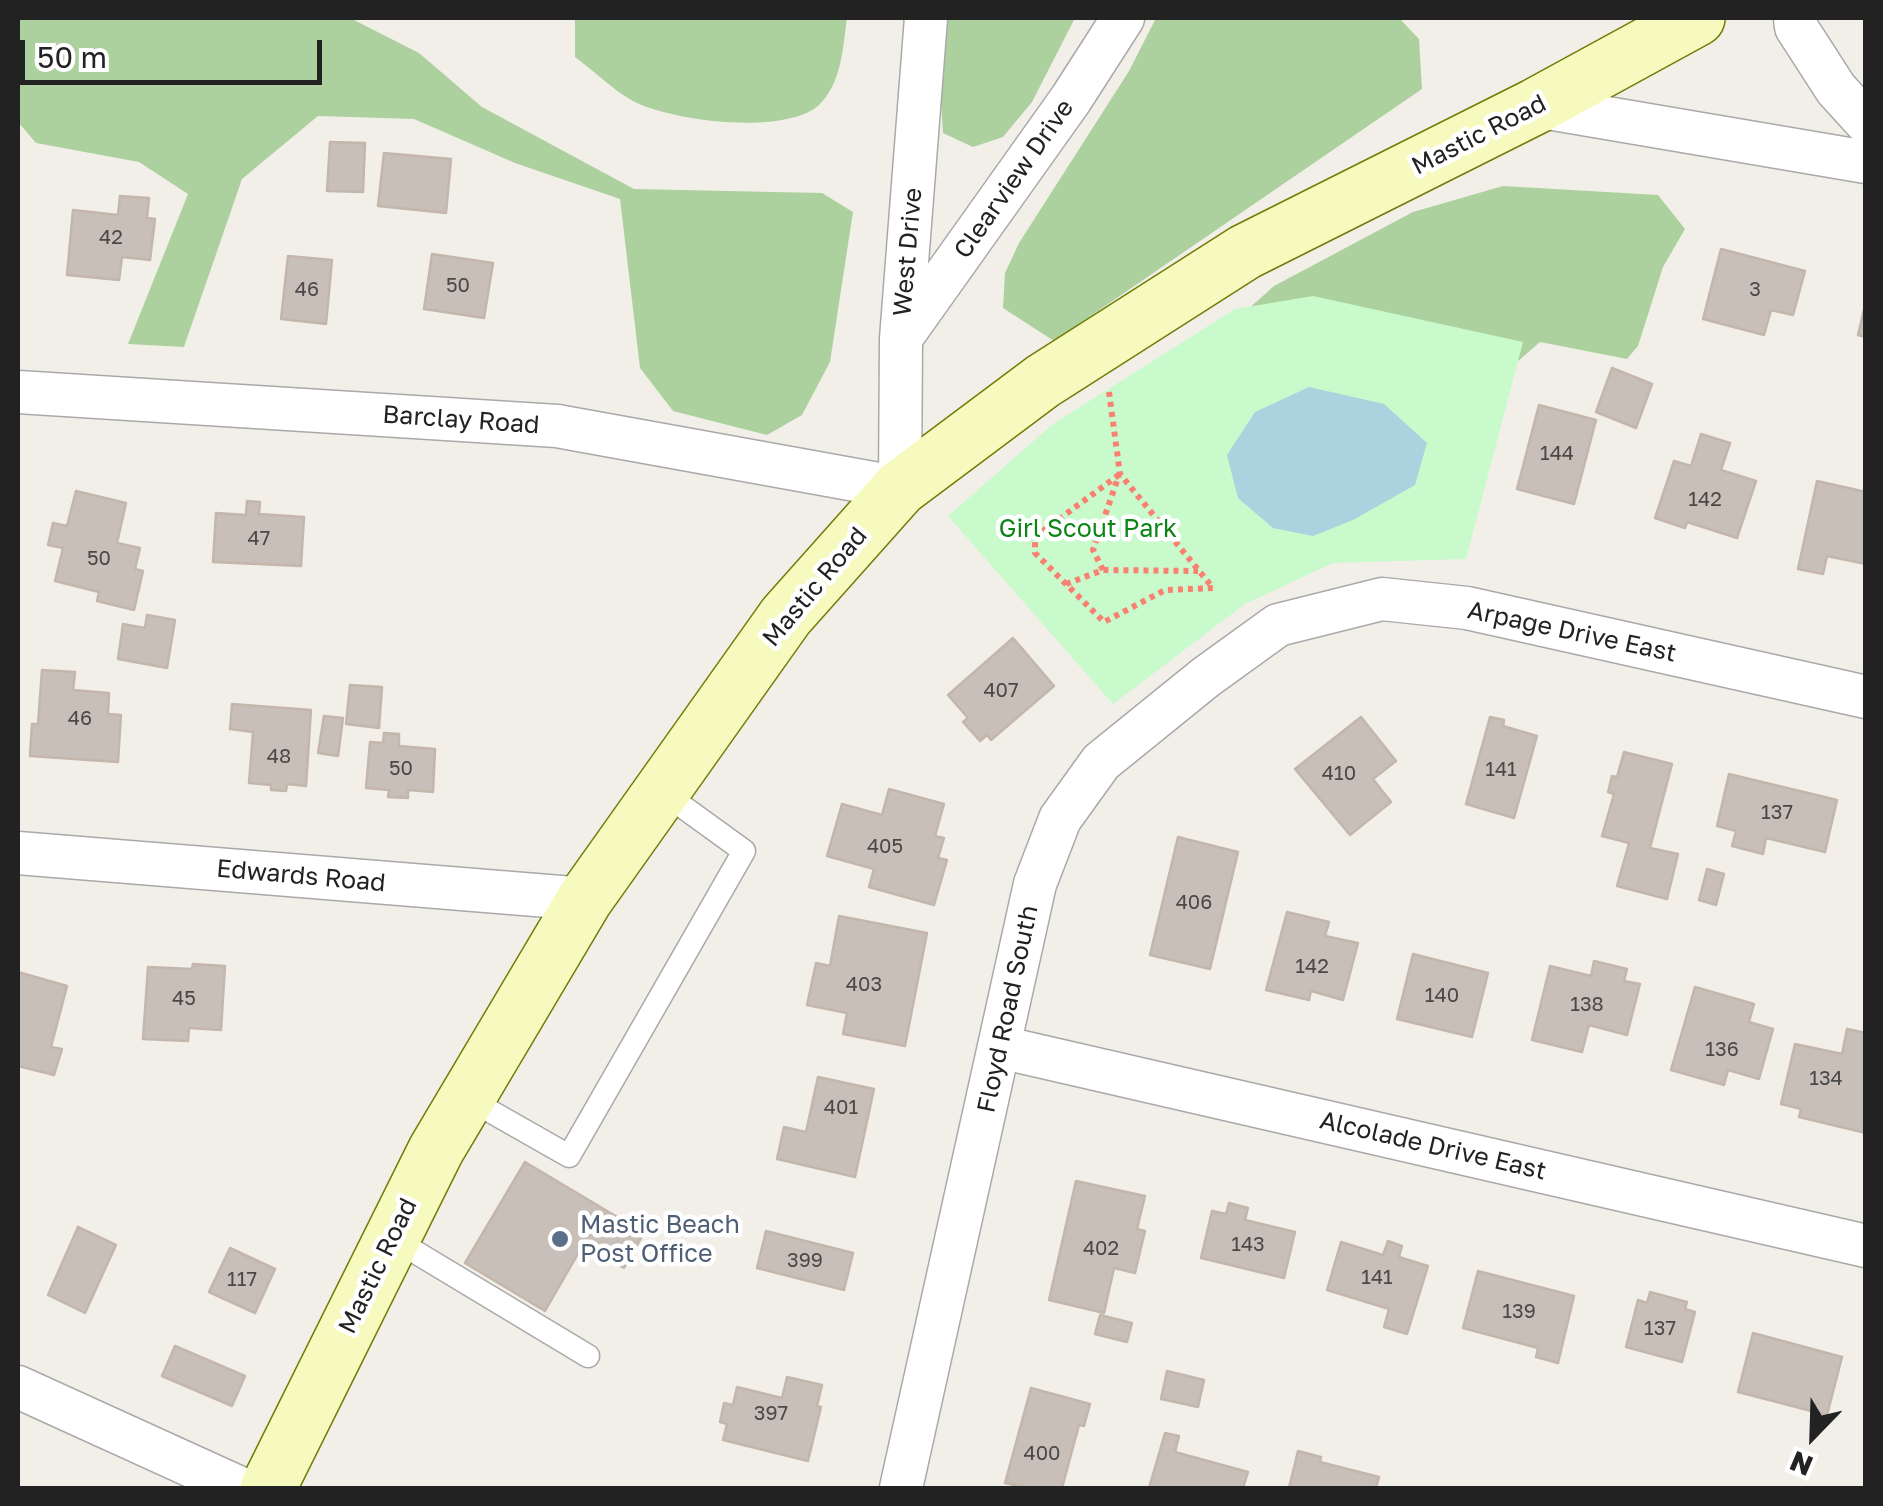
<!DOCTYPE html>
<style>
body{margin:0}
#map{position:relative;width:1883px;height:1506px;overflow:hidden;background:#f2efe9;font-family:"Golos Text",sans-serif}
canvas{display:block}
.frame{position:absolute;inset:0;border:20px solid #222;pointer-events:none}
.north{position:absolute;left:1763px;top:1386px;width:100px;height:100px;-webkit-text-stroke:8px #fff;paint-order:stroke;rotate:203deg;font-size:28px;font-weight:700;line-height:40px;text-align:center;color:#222}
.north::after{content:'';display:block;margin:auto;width:35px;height:45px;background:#222;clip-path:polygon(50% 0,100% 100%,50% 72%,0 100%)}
.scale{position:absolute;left:20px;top:40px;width:302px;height:45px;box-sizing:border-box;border:5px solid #222;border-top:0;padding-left:12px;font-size:30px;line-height:35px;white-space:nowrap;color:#222;-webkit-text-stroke:8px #fff;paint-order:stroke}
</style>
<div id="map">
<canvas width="1883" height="1506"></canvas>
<div class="frame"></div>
<div class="north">N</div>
<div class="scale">50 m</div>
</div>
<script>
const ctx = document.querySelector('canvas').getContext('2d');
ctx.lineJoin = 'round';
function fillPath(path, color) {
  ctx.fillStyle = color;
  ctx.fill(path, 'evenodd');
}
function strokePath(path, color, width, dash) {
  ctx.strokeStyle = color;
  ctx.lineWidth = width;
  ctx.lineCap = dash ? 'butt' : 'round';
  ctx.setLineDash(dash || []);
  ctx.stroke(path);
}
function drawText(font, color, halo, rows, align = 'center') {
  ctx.font = font + ' "Golos Text",sans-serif';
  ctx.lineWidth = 9;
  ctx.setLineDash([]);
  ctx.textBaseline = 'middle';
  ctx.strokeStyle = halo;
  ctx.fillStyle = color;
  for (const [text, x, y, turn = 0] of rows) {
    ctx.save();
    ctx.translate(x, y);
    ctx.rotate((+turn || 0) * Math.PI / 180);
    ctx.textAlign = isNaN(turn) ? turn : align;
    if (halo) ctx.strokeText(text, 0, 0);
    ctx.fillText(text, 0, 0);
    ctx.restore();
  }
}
fillPath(new Path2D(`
 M18 18H350L419 53 482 107 634 189 822 193 853 212 830 362 802 415 767 435 673 411 640 368 620 199 515 163 414 119 318 116 242 179 184 347 128 344 188 194 139 162 36 143 18 122Z
 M575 18H847C843 46 842 83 819 105 785 136 668 121 631 100 611 88 594 71 575 57Z
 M946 18H1075L1032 102 1003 137 973 147 943 133 940 87Z
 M1156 18H1399L1419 39 1422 89 1054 341 1003 308 1005 273 1019 243 1129 71Z
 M1503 186 1658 195 1685 229 1663 267 1638 346 1627 359 1540 342 1487 388 1152 395 1274 286 1413 212Z`), '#add19e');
fillPath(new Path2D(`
 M1313 296 1523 342 1466 559 1333 563 1245 604 1113 704 948 516 1053 424 1235 309Z`), '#c8facc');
fillPath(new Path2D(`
 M1309 387 1384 404 1427 443 1415 485 1353 520 1313 536 1273 528 1238 498 1227 455 1255 412Z`), '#aad3df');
const building = new Path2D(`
 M330 142 365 143 363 192 327 191Z
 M384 153 451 159 446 213 378 206Z
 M120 196 149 198 147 218 155 219 150 260 122 257 119 280 67 275 73 210 118 215Z
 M1721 249 1805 271 1793 315 1771 310 1764 335 1703 319Z
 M432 254 493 263 484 318 424 309Z
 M288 256 332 260 326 324 281 319Z
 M1866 301V337L1858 335Z
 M1612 368 1652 384 1636 428 1596 412Z
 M1539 405 1596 420 1574 504 1517 489Z
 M1701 434 1730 443 1721 470 1756 481 1737 538 1687 522 1685 528 1655 518 1674 461 1691 466Z
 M1817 481 1866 492V564L1827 556 1823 574 1798 569Z
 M76 491 126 503 117 543 140 548 135 569 143 571 134 610 97 601 99 592 55 581 63 548 48 545 53 523 67 526Z
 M247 501 260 502 259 514 304 517 301 566 213 562 216 513 246 515Z
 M147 615 175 620 167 668 118 659 123 624 145 628Z
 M1013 638 1054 686 991 740 987 735 980 741 963 722 968 718 948 695Z
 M42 670 75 672 73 690 109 693 108 714 121 715 118 762 30 756 32 724H38Z
 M350 685 382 687 379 728 346 724Z
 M232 704 311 710 306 786 287 784 286 791 271 790V785L249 783 253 732 230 729Z
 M324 716 343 718 338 756 318 753Z
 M1361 717 1396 761 1373 779 1391 802 1350 835 1295 769Z
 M1490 717 1504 720 1503 726 1537 736 1514 818 1466 804Z
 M384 733 399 734V746L435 749 433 792 408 790V798L388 797 389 790 366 788 370 742 383 743Z
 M1624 752 1672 764 1650 848 1678 854 1667 899 1617 886 1629 843 1602 836 1614 794 1608 792 1612 776 1617 777Z
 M1729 774 1837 800 1825 852 1766 838 1763 854 1732 846 1736 831 1717 826Z
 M889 789 944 804 935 836 944 838 938 858 947 860 934 905 869 887 874 869 827 856 842 804 882 815Z
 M1178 837 1238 852 1210 969 1150 955Z
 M1707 869 1724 874 1716 905 1699 900Z
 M1287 912 1329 922 1325 936 1358 943 1343 1000 1311 991 1309 1000 1266 990Z
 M839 916 927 933 905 1046 843 1034 847 1013 807 1005 816 963 830 966Z
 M1413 954 1488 973 1472 1037 1397 1019Z
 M1594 961 1627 969 1624 981 1640 984 1627 1035 1589 1025 1582 1052 1532 1040 1550 966 1591 976Z
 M193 964 225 966 221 1030 189 1028 188 1041 143 1039 148 967 192 969Z
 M18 972 67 986 51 1047 62 1049 54 1075 18 1066Z
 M1695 987 1754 1004 1749 1022 1773 1029 1759 1079 1728 1070 1724 1085 1671 1070Z
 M1847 1029 1866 1033V1133L1799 1117 1801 1109 1781 1104 1795 1044 1842 1054Z
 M818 1077 874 1089 855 1177 777 1159 784 1127 806 1132Z
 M525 1162 644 1233 624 1268 583 1245 545 1311 465 1263Z
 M1076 1181 1145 1196 1137 1229 1145 1231 1135 1273 1114 1268 1104 1313 1049 1300Z
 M1229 1203 1248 1208 1245 1220 1295 1232 1284 1278 1201 1258 1212 1211 1226 1214Z
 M78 1227 116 1245 85 1313 48 1295Z
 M766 1231 853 1253 844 1290 757 1268Z
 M1388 1241 1402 1246 1399 1257 1428 1266 1407 1334 1384 1327 1389 1309 1327 1290 1341 1242 1383 1255Z
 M230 1248 275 1269 255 1313 209 1292Z
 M1478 1271 1574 1296 1558 1363 1536 1357 1538 1348 1463 1328Z
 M1650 1292 1687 1302 1685 1309 1695 1312 1682 1362 1626 1347 1638 1300 1647 1303Z
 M1100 1315 1132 1323 1127 1342 1095 1334Z
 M1753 1333 1842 1357 1827 1415 1738 1392Z
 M175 1346 245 1376 232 1406 162 1376Z
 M1167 1371 1204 1380 1198 1407 1161 1399Z
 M787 1377 822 1385 817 1406 821 1407 808 1461 723 1440 727 1424 720 1422 724 1403 733 1405 737 1387 782 1398Z
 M1031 1388 1090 1404 1084 1426 1079 1425 1062 1488H1028L1005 1483Z
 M1165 1433 1179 1436 1175 1452 1248 1472 1243 1488H1149Z
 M1298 1451 1321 1457 1320 1462 1379 1477 1376 1488H1289Z`);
fillPath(building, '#c7bfb8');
strokePath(building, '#c4b6ab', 2.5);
const service = new Path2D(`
 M467 1098 569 1156 744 851 661 791
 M392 1238 588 1356`);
const minor = new Path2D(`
 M1795 18 1796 27 1836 89 1866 122
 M1536 106 1866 162
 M901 338 1071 99 1123 18
 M18 392 557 426 900 488 901 339 926 18
 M18 853 585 899
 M1000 1047 1866 1246
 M18 1387 240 1488
 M901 1488 1035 884 1060 819 1101 762 1206 677 1278 625 1382 599 1467 608 1866 697`);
const secondary = new Path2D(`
 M268 1488 436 1150 585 899 786 616 900 488 1043 381 1245 252 1536 106 1697 18`);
strokePath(service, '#a9a9a9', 25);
strokePath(minor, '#a9a9a9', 45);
strokePath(secondary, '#707d05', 58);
strokePath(new Path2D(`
 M1109 392 1120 474 1213 588 1165 590 1104 622 1035 553V537L1120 474
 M1103 570 1093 550 1119 475
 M1066 584 1103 570 1198 571`), '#fa8072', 6, [5, 5]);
strokePath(service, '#fff', 22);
strokePath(minor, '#fff', 42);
strokePath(secondary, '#f7fabf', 55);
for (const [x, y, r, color] of [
 [560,1239,10,"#5c6f8a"]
]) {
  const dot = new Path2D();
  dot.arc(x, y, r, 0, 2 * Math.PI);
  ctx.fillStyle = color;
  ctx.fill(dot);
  strokePath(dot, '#fff', 4);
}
drawText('20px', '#4b4948', null, [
 ["42",111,238],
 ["50",458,286],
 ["46",307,290],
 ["3",1755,290],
 ["144",1557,454],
 ["142",1705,500],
 ["47",259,539],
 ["50",99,559],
 ["407",1001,691],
 ["46",80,719],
 ["48",279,757],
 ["50",401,769],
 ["141",1501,770],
 ["410",1339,774],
 ["137",1777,813],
 ["405",885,847],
 ["406",1194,903],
 ["142",1312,967],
 ["403",864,985],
 ["140",1442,996],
 ["45",184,999],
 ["138",1587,1005],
 ["136",1722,1050],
 ["134",1826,1079],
 ["401",841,1108],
 ["143",1248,1245],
 ["402",1101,1249],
 ["399",805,1261],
 ["141",1377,1278],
 ["117",242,1280],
 ["139",1519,1312],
 ["137",1660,1329],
 ["397",771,1414],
 ["400",1042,1454]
]);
drawText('25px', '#222', '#fff', [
 ["Mastic Road",1479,135,-27],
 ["Clearview Drive",1014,179,-55],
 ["West Drive",908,252,-85],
 ["Barclay Road",461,420,4],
 ["Mastic Road",815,587,-50],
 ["Arpage Drive East",1572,632,12],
 ["Edwards Road",301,876,5],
 ["Floyd Road South",1008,1009,-78],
 ["Alcolade Drive East",1433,1146,13],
 ["Mastic Road",378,1266,-64]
]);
drawText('25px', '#0c8416', '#fff', [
 ["Girl Scout Park",1088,529]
]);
drawText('25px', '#4e5e75', '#fff', [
 ["Mastic Beach",580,1225],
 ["Post Office",580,1254]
], 'left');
</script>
